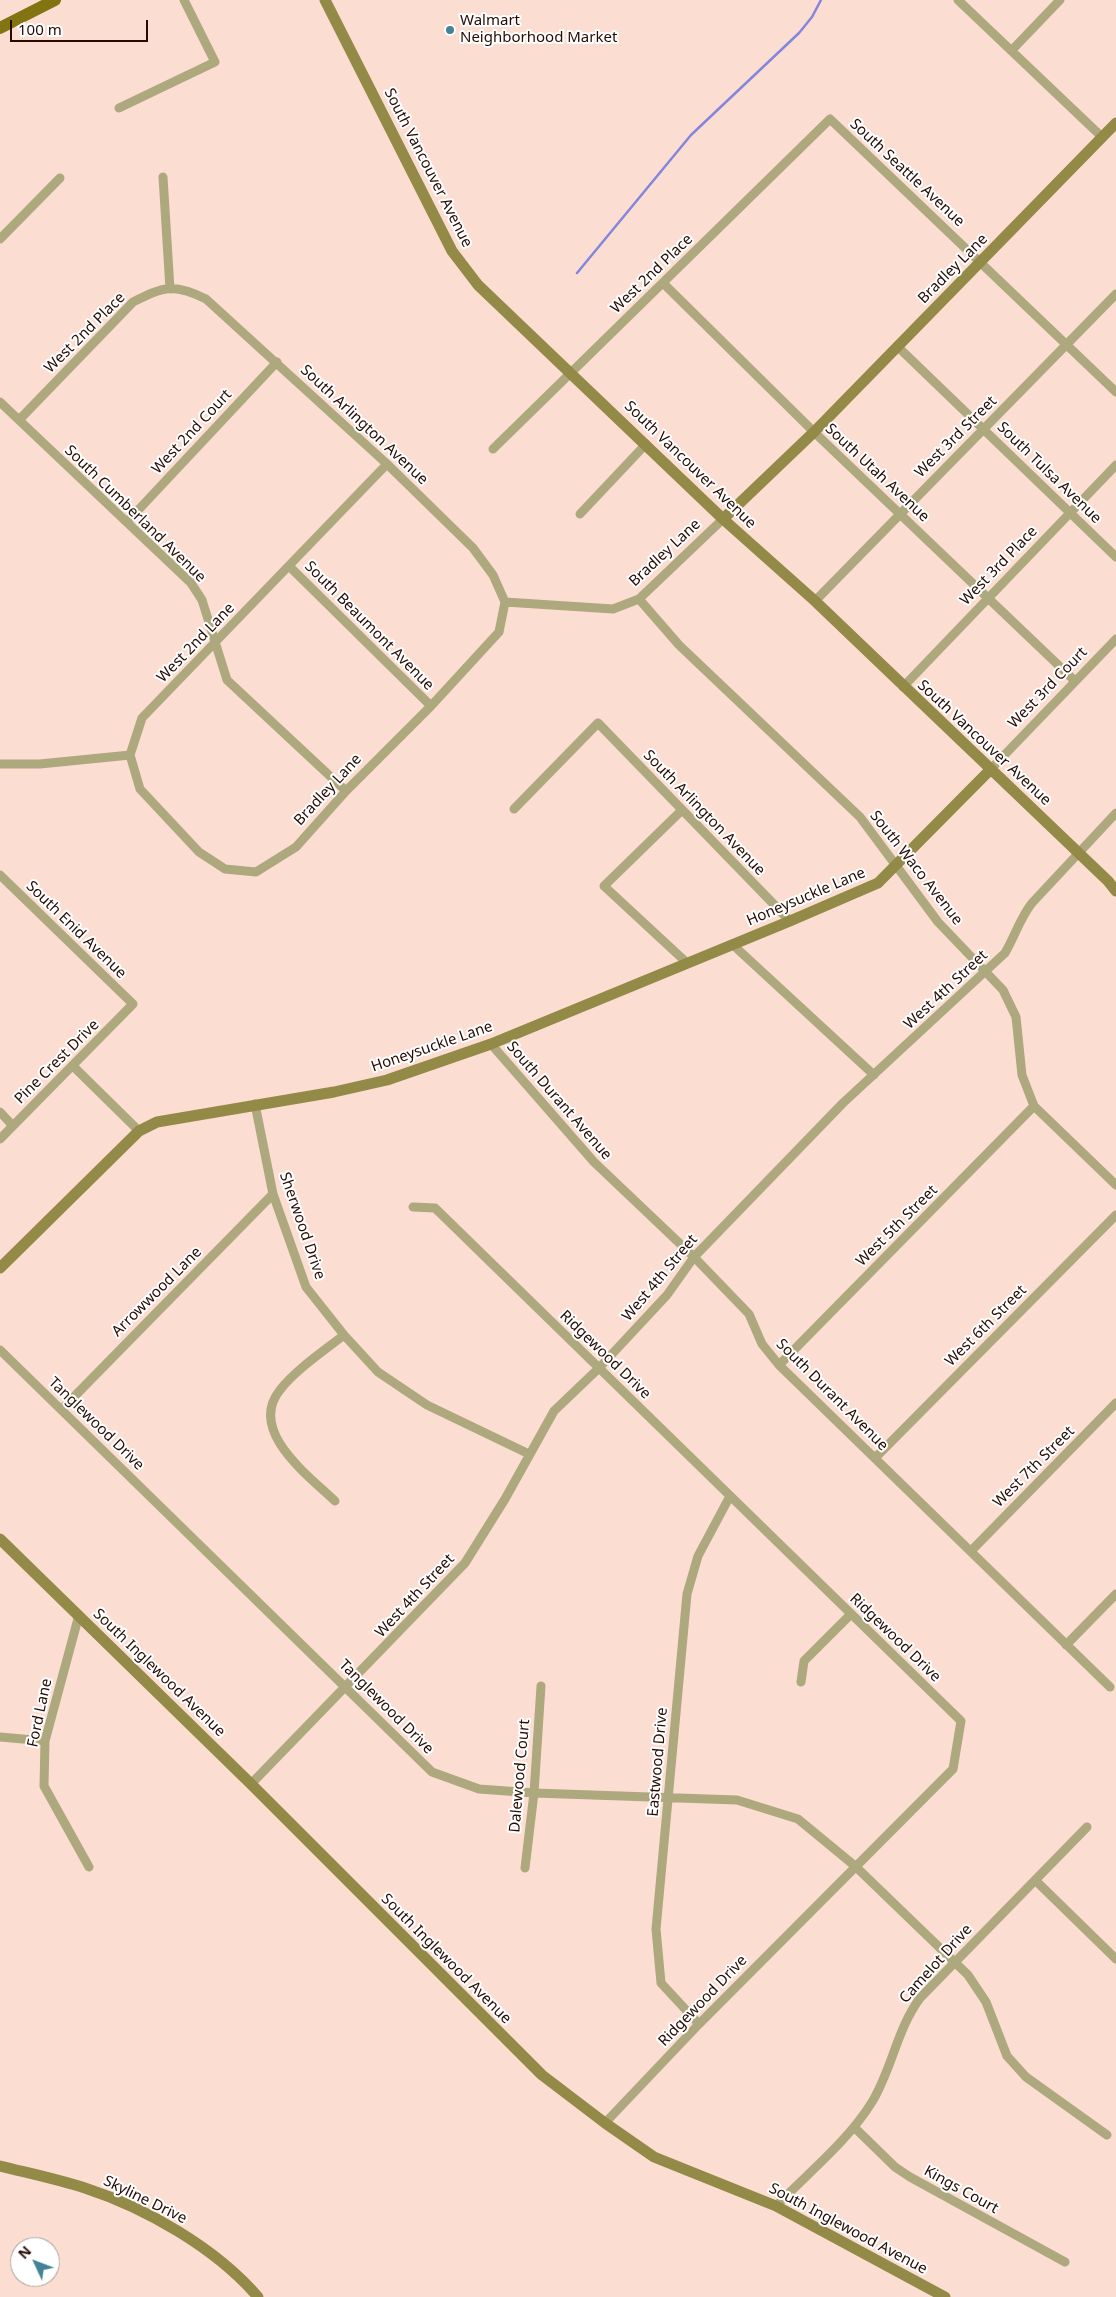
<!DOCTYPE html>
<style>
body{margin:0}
#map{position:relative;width:1116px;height:2297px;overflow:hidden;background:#fcddd1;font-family:"Noto Sans",sans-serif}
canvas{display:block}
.north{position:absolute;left:10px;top:2237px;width:50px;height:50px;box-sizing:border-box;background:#fff;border:1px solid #a89d9a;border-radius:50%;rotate:313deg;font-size:14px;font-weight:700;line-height:20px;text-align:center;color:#250b03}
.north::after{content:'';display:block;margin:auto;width:18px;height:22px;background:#448397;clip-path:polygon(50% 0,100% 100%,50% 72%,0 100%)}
.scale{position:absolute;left:10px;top:20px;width:138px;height:22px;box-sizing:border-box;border:2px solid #250b03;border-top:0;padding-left:6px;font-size:15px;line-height:18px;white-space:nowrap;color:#250b03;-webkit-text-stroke:4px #fff;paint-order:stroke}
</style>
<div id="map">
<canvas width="1116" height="2297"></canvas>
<div class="north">N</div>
<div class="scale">100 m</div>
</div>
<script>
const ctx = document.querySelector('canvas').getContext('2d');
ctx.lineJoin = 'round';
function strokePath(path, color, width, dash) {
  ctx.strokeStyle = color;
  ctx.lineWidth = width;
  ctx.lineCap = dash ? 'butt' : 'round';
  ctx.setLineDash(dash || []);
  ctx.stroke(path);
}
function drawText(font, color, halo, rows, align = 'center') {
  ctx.font = font + ' "Noto Sans",sans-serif';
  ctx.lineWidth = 4;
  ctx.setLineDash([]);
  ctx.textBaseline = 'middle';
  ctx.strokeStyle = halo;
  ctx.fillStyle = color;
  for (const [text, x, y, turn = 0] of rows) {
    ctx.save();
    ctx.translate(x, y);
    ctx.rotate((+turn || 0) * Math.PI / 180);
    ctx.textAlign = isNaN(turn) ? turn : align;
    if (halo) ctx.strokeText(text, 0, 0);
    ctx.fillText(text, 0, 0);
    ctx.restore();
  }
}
strokePath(new Path2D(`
 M577 273 691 135 799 33 812 17 821 0`), '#8486de', 2.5);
strokePath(new Path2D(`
 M958 0 1102 137
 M1012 50 1060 0
 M119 108 215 62 184 0
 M163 177 170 289
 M0 239 60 178
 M663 283 814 432 1075 681
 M897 346 1116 557
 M0 402 191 583 202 600 227 680 346 791
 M19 420 133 302C165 286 174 283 206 299L387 464 473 548 493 575 505 602
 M493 449 830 119 1116 392
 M580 514 646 444
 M127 522 277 362
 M289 566 431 706
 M639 599 679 645 860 817 938 922 1003 990 1016 1017 1022 1075 1034 1106 1116 1185
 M815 601 1116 294
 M505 602 613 609 639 599 723 519
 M903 687 1116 465
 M130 755 140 789 199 852 225 869 256 872 296 847 346 791 431 706 499 632 505 602
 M130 755 142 718 387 464
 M0 764H40L130 755
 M990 770 1116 639
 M514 809 598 723 790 921
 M681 811 604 886 686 962
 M0 875 133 1004 0 1139
 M732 944 874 1075
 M491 1044 594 1162 694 1257 749 1314 762 1344 779 1365 1110 1687
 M73 1066 139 1131
 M255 1104 273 1194 306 1287 344 1335 378 1372 427 1405 529 1454
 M0 1112 13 1126
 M413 1207 435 1208 961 1721 953 1769 699 2024 605 2123
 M0 1350 432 1772 479 1789 534 1793 737 1800 798 1819 855 1866 968 1975 986 2002 1007 2056 1026 2077 1107 2135
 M779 1365 1034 1106
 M62 1409 273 1194
 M875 1458 1116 1215
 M335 1501C309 1476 247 1431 280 1390 294 1371 325 1350 344 1335
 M971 1551 1116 1403
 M79 1615 45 1741 44 1786 89 1867
 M1066 1645 1116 1594
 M801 1682 804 1661 851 1614
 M0 1737 45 1741
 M251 1784 465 1563 505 1499 554 1411 599 1368 667 1295 694 1257 843 1103 1005 953C1015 936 1020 918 1032 903L1116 813
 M525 1868 534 1793 541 1686
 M1035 1880 1116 1959
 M699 2024 661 1983 656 1929 687 1594 698 1556 730 1496
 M854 2127 895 2167 910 2177 1065 2262
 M776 2206C808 2173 848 2141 872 2102 892 2069 897 2029 920 1998L1087 1827`), '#aea87e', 9);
strokePath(new Path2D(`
 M325 0 452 251 478 285 723 519 815 601 1108 881 1116 891
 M723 519 814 432 1116 123
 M0 1268 139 1131 157 1122 334 1092 387 1080 491 1044 790 921 878 883 990 770
 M0 1539 251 1784 542 2075 605 2123 654 2157 776 2206 945 2297
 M0 2166C28 2173 57 2179 85 2188 146 2208 216 2248 258 2297`), '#938a48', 11);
strokePath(new Path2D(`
 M0 28 55 0`), '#817411', 12);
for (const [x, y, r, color] of [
 [450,30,5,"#448397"]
]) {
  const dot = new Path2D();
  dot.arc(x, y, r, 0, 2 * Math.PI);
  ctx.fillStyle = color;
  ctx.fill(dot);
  strokePath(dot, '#fff', 2);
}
drawText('15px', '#250b03', '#fff', [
 ["Walmart",460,21],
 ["Neighborhood Market",460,38]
], 'left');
drawText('15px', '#250b03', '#fff', [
 ["South Vancouver Avenue",428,168,63],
 ["South Seattle Avenue",907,173,43],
 ["Bradley Lane",953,269,-45],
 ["West 2nd Place",652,274,-44],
 ["West 2nd Place",85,333,-45],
 ["South Arlington Avenue",364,425,43],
 ["West 2nd Court",192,432,-47],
 ["West 3rd Street",956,437,-45],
 ["South Vancouver Avenue",690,465,44],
 ["South Utah Avenue",877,473,43],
 ["South Tulsa Avenue",1049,473,44],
 ["South Cumberland Avenue",135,514,44],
 ["Bradley Lane",665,553,-43],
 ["West 3rd Place",999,566,-46],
 ["South Beaumont Avenue",369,626,45],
 ["West 2nd Lane",196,643,-46],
 ["West 3rd Court",1048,688,-46],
 ["South Vancouver Avenue",984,743,43],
 ["Bradley Lane",328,790,-47],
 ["South Arlington Avenue",704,813,46],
 ["South Waco Avenue",916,868,52],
 ["Honeysuckle Lane",806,897,-23],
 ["South Enid Avenue",76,930,44],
 ["West 4th Street",946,990,-43],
 ["Honeysuckle Lane",432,1047,-19],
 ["Pine Crest Drive",57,1062,-45],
 ["South Durant Avenue",559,1101,49],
 ["Sherwood Drive",302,1226,71],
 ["West 5th Street",897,1226,-45],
 ["West 4th Street",660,1278,-50],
 ["Arrowwood Lane",157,1292,-45],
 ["West 6th Street",986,1326,-45],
 ["Ridgewood Drive",605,1355,44],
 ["South Durant Avenue",832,1395,45],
 ["Tanglewood Drive",96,1424,44],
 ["West 7th Street",1034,1467,-45],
 ["West 4th Street",415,1596,-47],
 ["Ridgewood Drive",895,1638,44],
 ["South Inglewood Avenue",159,1673,44],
 ["Tanglewood Drive",386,1707,45],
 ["Ford Lane",40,1713,-78],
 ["Eastwood Drive",658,1762,-85],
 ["Dalewood Court",520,1776,-85],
 ["South Inglewood Avenue",446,1959,45],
 ["Camelot Drive",936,1964,-48],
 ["Ridgewood Drive",703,2001,-46],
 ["Kings Court",961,2190,29],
 ["Skyline Drive",145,2200,26],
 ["South Inglewood Avenue",848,2229,28]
]);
</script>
